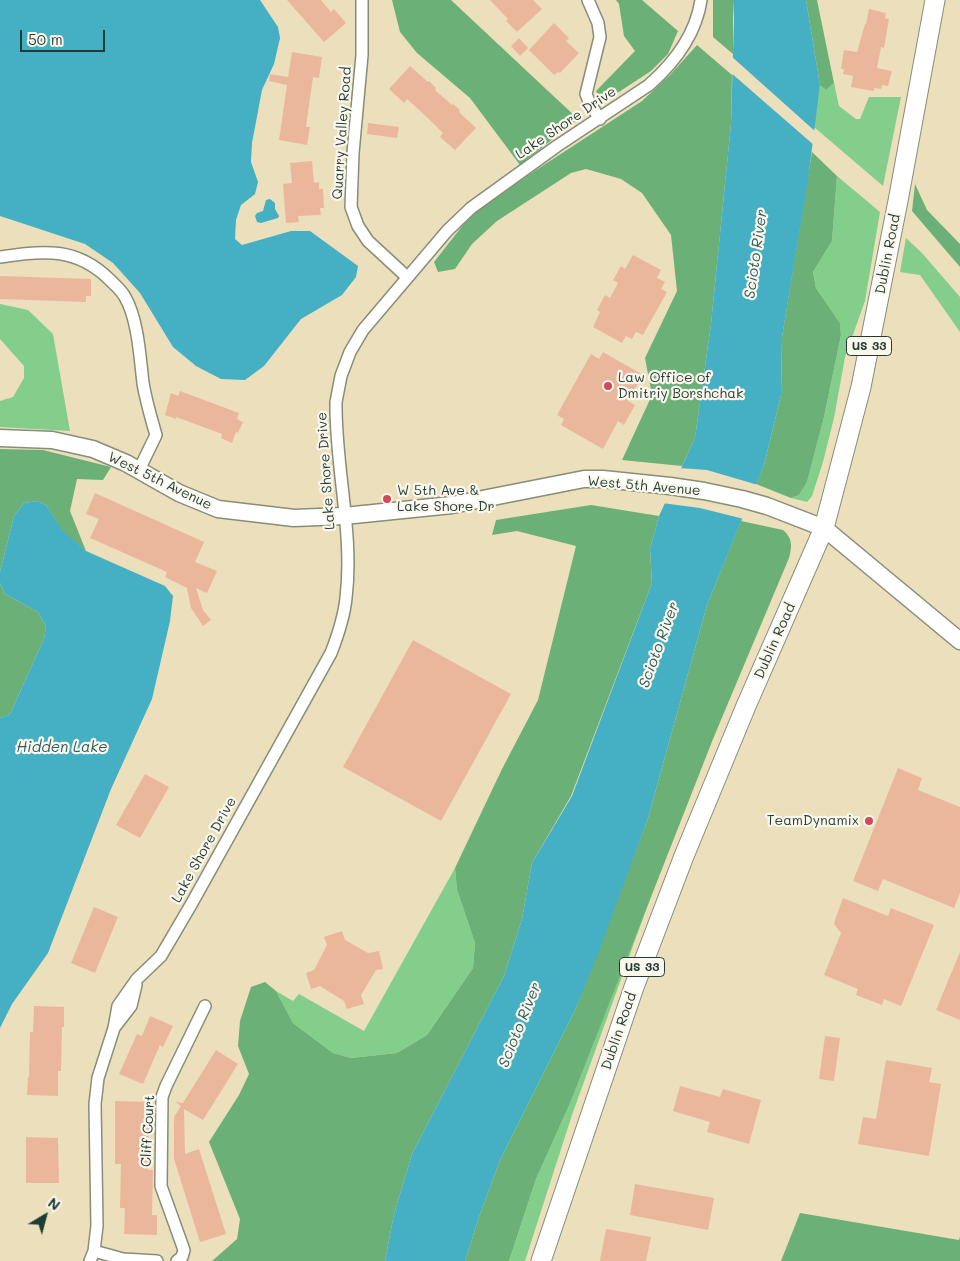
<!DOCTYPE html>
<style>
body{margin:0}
#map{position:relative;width:960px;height:1261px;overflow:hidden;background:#ecdfbc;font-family:Mali,sans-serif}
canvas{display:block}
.north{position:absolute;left:20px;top:1191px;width:50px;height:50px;-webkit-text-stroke:4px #fbf7ec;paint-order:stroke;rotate:37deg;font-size:14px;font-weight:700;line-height:20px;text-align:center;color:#1f3d34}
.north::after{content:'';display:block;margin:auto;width:18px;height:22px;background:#1f3d34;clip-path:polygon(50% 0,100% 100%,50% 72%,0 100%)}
.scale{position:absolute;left:20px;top:30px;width:85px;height:22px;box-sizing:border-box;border:2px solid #1f3d34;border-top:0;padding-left:6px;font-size:15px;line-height:18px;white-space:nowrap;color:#1f3d34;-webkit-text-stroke:4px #fbf7ec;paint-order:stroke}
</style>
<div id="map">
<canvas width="960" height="1261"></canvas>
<div class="north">N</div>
<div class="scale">50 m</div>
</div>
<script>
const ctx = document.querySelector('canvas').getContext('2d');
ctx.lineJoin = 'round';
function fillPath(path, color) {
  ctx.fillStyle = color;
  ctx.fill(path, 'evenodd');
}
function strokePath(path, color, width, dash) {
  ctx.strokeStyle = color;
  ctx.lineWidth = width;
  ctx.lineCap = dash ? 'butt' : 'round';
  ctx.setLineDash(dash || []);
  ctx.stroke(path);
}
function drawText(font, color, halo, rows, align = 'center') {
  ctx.font = font + ' Mali,sans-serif';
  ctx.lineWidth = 4.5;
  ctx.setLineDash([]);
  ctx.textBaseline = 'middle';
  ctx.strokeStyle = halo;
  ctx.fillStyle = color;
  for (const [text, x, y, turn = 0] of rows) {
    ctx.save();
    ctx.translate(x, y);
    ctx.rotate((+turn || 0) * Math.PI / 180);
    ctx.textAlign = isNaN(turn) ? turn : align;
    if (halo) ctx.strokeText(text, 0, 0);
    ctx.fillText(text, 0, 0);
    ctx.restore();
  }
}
fillPath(new Path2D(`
 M834 83 839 106 856 119H860L869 97H901L883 186 814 127 820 85 826 90Z
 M837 176 880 212 865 301 845 357 834 418 823 462 812 496 807 502 791 498 799 495 807 482 824 417 841 335 840 323 816 288 813 272 832 241Z
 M906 238 922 253 960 297V332L920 275 900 272Z
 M0 304 28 310 53 334 70 431 0 427V401L13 397 24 378V366L0 339Z
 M455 868 457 890 475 943 473 968 427 1035 397 1053 351 1058 333 1053 293 1023 276 991 293 1001 299 994 364 1031Z
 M655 885 572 1115 525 1261H509L536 1179 571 1101Z`), '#84ce8b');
fillPath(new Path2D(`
 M392 0H451L578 119 520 165 470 98 417 53 400 32Z
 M616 0H642L678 31 668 54 651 71 602 103 596 91 635 51 624 36 619 4Z
 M713 0H733V54L713 37Z
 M806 0H817L834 83 826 90 820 85Z
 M697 45 732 75 731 124 711 324 695 438 682 466 622 460 652 395 645 358 677 291 671 235 642 193 621 179 586 169 571 173 497 221 472 244 455 269 438 272 434 262 463 225 476 212 530 174 642 101 670 75Z
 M812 152 837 176 832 241 813 272 816 288 840 323 841 335 824 417 807 482 799 495 791 498 756 484 764 465 781 395 782 337Z
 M915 184 927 210 960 244V267L912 211Z
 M0 449 43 450 111 467 103 480 77 479 70 511 86 551 63 532 46 505 37 501 24 503 14 516 0 572Z
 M591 505 659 516 650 549 652 583 571 796 532 863 522 919 504 976 412 1154 394 1214 385 1261H212L237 1239 240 1219 209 1142 239 1095 249 1074 238 1046 240 1021 251 987 265 982 276 991 293 1023 333 1053 351 1058 397 1053 427 1035 473 968 475 943 457 890 455 868 502 769 538 700 576 546 517 531 492 535 496 520Z
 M741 521 783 530C793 538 792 547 789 558L713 739 571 1101 536 1179 509 1261H465L479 1217 500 1160 576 1008 648 818 707 605Z
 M0 583 5 594 38 612 46 626 44 639 10 714 0 718Z
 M800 1213 959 1240 960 1237V1261H781Z`), '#6bb177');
fillPath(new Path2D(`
 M0 0H260L278 27 280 38 274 64 262 90 252 143 251 162 258 182 255 194 241 205 236 220 235 239 242 245 291 231H310L358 266 356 277 342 295 301 319 264 366 245 380 221 379 196 366 173 347 140 293 113 263 85 244 0 216Z
 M733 0H806L820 85 808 180 782 337 781 395 764 465 707 605 648 818 598 954 576 1008 500 1160 479 1217 465 1261H385L394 1214 412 1154 504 976 522 919 532 863 572 796 652 583 650 549 659 516 695 438 711 324 731 124 734 19Z
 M270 199 275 203V209L279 216 278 218 261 223 257 222 255 216 257 213 263 211 266 200Z
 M37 501 46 505 63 531 86 551 165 586 173 596 170 621 152 699 111 789 48 953 12 1004 0 1028V718L10 714 44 639 46 626 38 612 5 594 0 583V572L14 516 24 503Z`), '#45afc4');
fillPath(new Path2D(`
 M731 56 816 132 815 146 730 72Z
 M679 468 707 470 758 485 744 519 700 508 662 503Z`), '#ecdfbc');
fillPath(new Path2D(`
 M287 0H321L331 12 334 9 346 23 324 42Z
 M490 0H533L542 9 517 32 506 21 508 19Z
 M869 9 886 13 885 18 889 19 884 48 881 47 877 68 892 71 888 86 882 85 881 89 874 88V91L851 87 853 76 843 74 844 69H841L844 50 857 52 865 24H866Z
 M554 23 569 38 566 41 579 53 560 73 558 72 554 75 529 50Z
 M519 38 528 48 520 56 511 46Z
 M292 52 322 57 319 78 313 77 306 127H310L307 145 279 140 287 85 269 81 270 74 288 77Z
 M410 66 428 82 429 81 436 88 435 90 452 105 453 104 460 110 459 112 476 128 455 150 440 137 443 133 430 120 407 99 404 103 389 89Z
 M368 123 399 127 397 138 367 134Z
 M312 161 314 183 319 182V189H323L324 208H320L321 215 298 216 299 222 286 223 283 184 292 183 290 163Z
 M633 255 661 270 657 278 665 282 661 289 667 292 643 335 636 332 632 339 626 336 622 343 593 327 600 312 597 310 605 295 610 298 618 283 613 280 621 266 625 269Z
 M0 276 91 279V296H86V302L0 299Z
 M603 352 643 375 628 401 635 405 624 425 618 421 603 449 561 425 564 419 557 415 591 354 599 359Z
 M180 391 239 413 237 419 243 422 238 433 236 432 232 443 221 438 222 434 176 417V419L165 415 171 393 178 396Z
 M95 493 204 542 195 562 217 571 207 593 196 588 203 610 211 620 203 626 191 608 187 588 165 577 167 572 90 538 99 519 86 514Z
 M413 640 511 694 441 821 343 767Z
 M898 768 922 778 918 790 960 807V893L954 908 883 879 878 891 853 881Z
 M145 774 169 787 140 838 116 825Z
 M843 898 888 916 891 908 934 925 901 1006 884 999 882 1005 856 995 858 989 824 975 841 933 834 924 835 920Z
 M94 907 118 917 95 973 71 963Z
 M342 931 345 940 368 953 379 951 383 969 376 970 361 995 364 1004 347 1009 344 1001 320 986 311 989 306 973 314 970 327 945 324 937Z
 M960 952V1020L936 1010Z
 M34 1006 64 1007V1027H62L61 1071H58V1096L27 1095 28 1077H29L30 1032H33Z
 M150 1016 173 1026 163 1047 160 1045 143 1084 119 1074 137 1034 142 1036Z
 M825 1036 840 1038 834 1081 819 1079Z
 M216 1050 238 1064 203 1120 184 1109 185 1154 199 1149 226 1234 200 1242 174 1159V1117L181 1106 175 1102 183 1103Z
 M886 1060 932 1068 929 1082 941 1084 929 1156 858 1144 863 1117 876 1119Z
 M680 1086 720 1097 723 1089 761 1100 749 1144 707 1132 710 1122 673 1111Z
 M115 1101 148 1102 147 1126H149L148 1170H153L152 1215H157V1235L124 1234 125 1208H120L121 1164H115Z
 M26 1137 58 1138 59 1183H26Z
 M635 1184 714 1198 708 1230 630 1215Z
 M606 1229 651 1237 646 1261H600Z`), '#ebb79c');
const street = new Path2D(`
 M362 0V55L353 153 351 207 358 226 368 241 407 277
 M588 0 598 23 600 37 586 94 590 104 600 119
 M0 257C43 250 77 247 110 280 115 285 122 291 125 297 138 319 140 358 143 383 146 401 151 418 156 435L139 470
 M114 1028 131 1006 136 985
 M94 1251 123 1259 157 1261
 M90 1261 94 1251 97 1226 95 1104 98 1078 114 1028 118 1006 137 979 161 956 192 903 331 653C338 635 344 618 346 598 354 533 335 467 336 402L341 376 350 352 363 330 447 231 471 208 557 146 649 85C674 63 696 34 701 0
 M177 1261 182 1257 184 1250 161 1186 162 1097 166 1086 205 1006`);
const secondary = new Path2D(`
 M0 438 52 440 93 449 126 463 179 493 218 509 294 518 344 516 452 505 584 479H603L670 486 704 491 742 499 767 506 824 528 960 641`);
const primary = new Path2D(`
 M541 1261 634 987 684 856 746 706 824 528 861 387 898 201 935 0`);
strokePath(street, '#868e78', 14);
strokePath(secondary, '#868e78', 19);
strokePath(primary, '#868e78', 21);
strokePath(street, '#fff', 11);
strokePath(secondary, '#fff', 16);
strokePath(primary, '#fff', 19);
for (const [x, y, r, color] of [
 [608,386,5,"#d1495b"],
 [387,499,5,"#d1495b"],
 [869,821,5,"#d1495b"]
]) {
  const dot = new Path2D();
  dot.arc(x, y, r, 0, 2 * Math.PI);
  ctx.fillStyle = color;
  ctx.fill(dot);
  strokePath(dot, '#fbf7ec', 2);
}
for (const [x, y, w] of [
 [869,346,45],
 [642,967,45]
]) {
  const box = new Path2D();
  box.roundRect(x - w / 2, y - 9.5, w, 19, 4);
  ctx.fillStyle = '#fbf7ec';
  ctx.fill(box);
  strokePath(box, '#1f3d34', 1);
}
drawText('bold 12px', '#1f3d34', null, [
 ["US 33",869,346],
 ["US 33",642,967]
]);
drawText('14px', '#1f3d34', '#fbf7ec', [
 ["Lake Shore Drive",566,123,-34],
 ["Quarry Valley Road",342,133,-86],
 ["Dublin Road",888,254,-79],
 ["Lake Shore Drive",326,471,-94],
 ["West 5th Avenue",160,481,26],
 ["West 5th Avenue",644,486,5],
 ["Dublin Road",775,641,-66],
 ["Lake Shore Drive",204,850,-61],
 ["Dublin Road",619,1031,-71],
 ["Cliff Court",148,1131,-87]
]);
drawText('14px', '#1f3d34', '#fbf7ec', [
 ["Law Office of",618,378],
 ["Dmitriy Borshchak",618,394],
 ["W 5th Ave &",397,491],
 ["Lake Shore Dr",397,507],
 ["TeamDynamix",859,821,"right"]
], 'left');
drawText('italic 15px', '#2a5f5f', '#fbf7ec', [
 ["Scioto River",756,254,-82],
 ["Scioto River",659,645,-70],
 ["Hidden Lake",62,747],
 ["Scioto River",520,1025,-68]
]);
</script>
